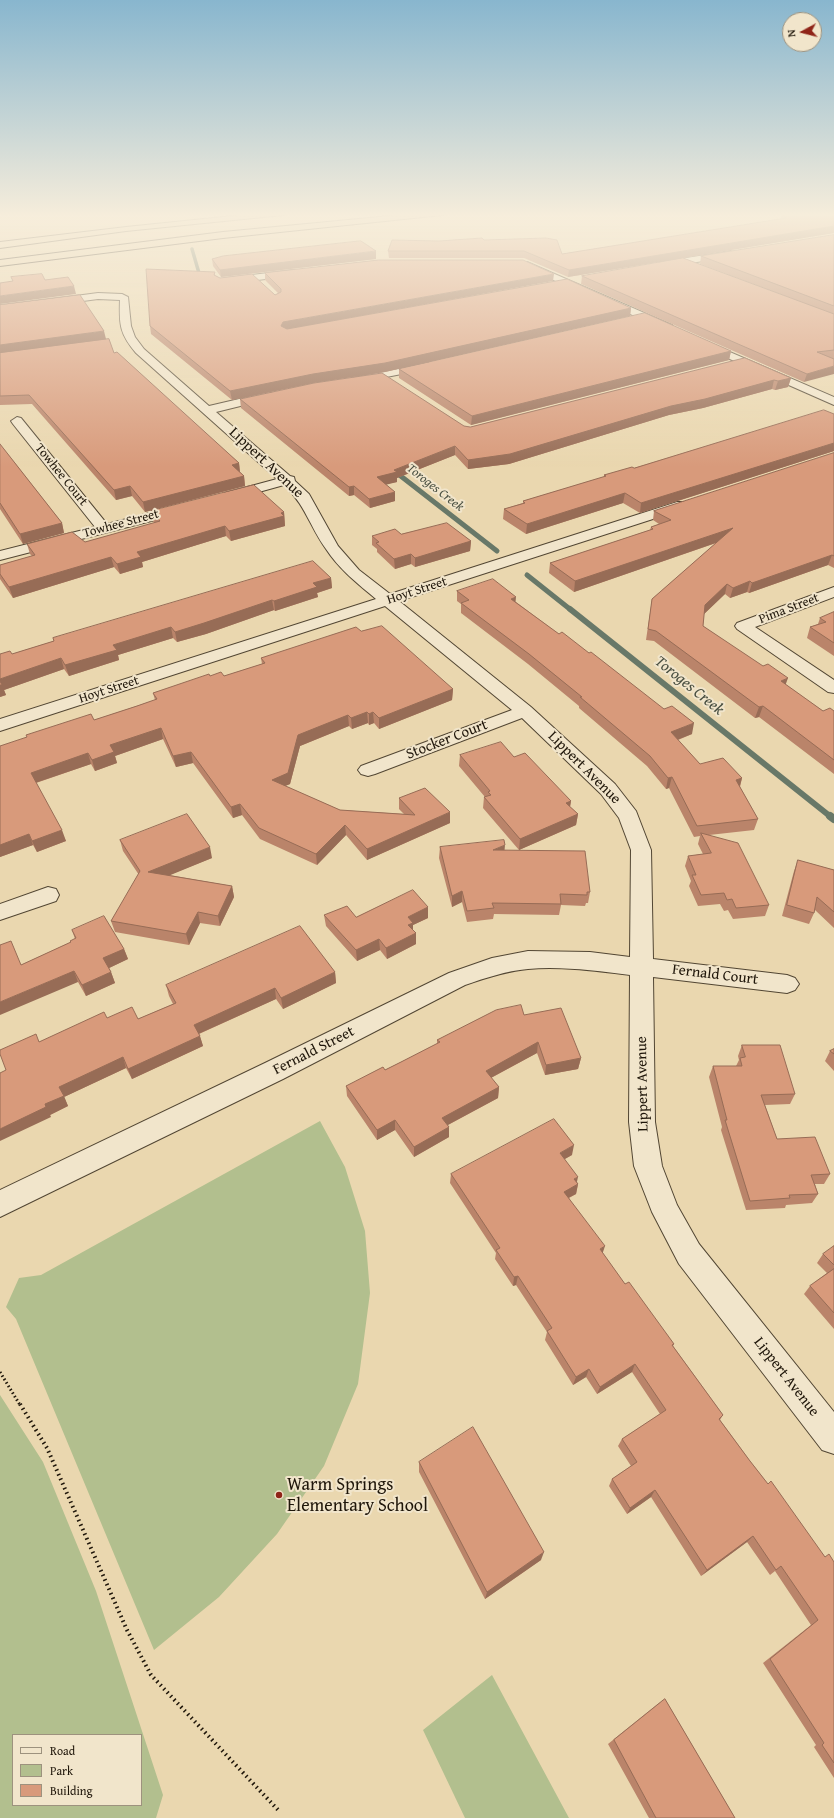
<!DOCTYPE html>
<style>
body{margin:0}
#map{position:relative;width:834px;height:1818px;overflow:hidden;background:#ead7af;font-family:"Gentium Book Plus",serif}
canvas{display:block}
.legend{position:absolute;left:12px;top:1734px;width:130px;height:72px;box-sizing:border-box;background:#f1e5cb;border:1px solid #9d927e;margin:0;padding:5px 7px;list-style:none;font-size:12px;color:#1f160a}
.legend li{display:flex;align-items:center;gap:8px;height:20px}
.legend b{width:20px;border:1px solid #9d927e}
.north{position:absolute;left:782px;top:12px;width:40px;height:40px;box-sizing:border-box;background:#f1e5cb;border:1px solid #9d927e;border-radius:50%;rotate:263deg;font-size:11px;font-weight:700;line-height:16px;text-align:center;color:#1f160a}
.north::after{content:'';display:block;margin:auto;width:14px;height:18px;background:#8f2418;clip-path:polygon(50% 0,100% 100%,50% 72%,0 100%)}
</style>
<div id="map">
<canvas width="834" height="1818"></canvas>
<ul class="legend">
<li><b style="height:5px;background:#f1e5cb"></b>Road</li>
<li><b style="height:11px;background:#b2bf8e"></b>Park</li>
<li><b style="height:11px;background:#d89a7b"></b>Building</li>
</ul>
<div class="north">N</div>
</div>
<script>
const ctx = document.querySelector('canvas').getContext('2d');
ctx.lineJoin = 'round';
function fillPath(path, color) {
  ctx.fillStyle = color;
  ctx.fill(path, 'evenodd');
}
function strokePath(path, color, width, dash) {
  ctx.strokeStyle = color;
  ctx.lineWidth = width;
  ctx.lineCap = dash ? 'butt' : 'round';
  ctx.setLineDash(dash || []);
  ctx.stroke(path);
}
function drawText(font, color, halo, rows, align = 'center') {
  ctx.font = font + ' "Gentium Book Plus",serif';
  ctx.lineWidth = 4;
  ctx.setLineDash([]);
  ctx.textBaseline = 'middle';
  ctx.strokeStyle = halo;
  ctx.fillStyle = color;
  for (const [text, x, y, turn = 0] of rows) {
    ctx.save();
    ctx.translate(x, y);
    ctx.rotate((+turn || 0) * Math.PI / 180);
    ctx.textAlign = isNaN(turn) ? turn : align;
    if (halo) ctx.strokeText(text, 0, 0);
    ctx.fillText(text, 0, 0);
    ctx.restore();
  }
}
fillPath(new Path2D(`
 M320 1121 345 1167 365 1231 370 1293 358 1384 324 1466 277 1534 219 1597 154 1650 16 1319 6 1307 19 1278 41 1275Z
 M0 1395 43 1462 96 1591 163 1795 156 1818H0ZM13 1735H141V1805H13Z
 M492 1675 569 1818H465L423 1730Z`), '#b2bf8e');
strokePath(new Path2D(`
 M192 249 201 280`), '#687868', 3.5);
strokePath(new Path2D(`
 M393 470 497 551
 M527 575 571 610`), '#687868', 5);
strokePath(new Path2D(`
 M570 609 831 817`), '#687868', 6);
strokePath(new Path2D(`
 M830 816 834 819`), '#687868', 8);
const minor = new Path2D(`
 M730 251 733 252V256L661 268 656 265 661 262Z
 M527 262 672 325 673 327 672 329H664L524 267 522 265Z
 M294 270 299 273 297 275 226 284 221 281 226 278Z
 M98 293 122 294 128 297 131 326 135 337 144 349 209 406 269 392 273 394 275 396 273 398 216 412 290 476 294 477 295 481 309 494 338 546 359 570 390 594 677 502H687L689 505 687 508 399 601 531 707 615 784 636 811 651 850 653 959 787 975 795 978 799 984 795 990 787 993 653 977 655 1122 662 1166 677 1205 699 1244 834 1412V1454L822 1450 679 1264 652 1212 634 1166 629 1122 630 975C597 971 561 966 528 969 506 971 485 978 465 985L283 1079 0 1217V1190L265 1063 449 973 492 958 528 951 590 952 630 957 631 850 619 818 601 794 522 718 375 774 368 776 361 774 358 770 361 766 512 710 385 606 0 731V719L376 599C358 584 339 569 326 549 310 527 305 504 284 485L230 500 225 499 223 496 225 493 277 479 136 353C120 334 119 325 120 300L98 299 0 312V306Z
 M702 340 834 397V405L698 345 697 343Z
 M428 363 434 366 432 368 356 383 350 380 356 377Z
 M17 417 21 418 107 524 181 505 186 506 188 509 186 512 0 560V551L95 527 13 424 11 421Z
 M834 587V597L755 627 834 680V693L828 692 737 629 735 626 737 623Z
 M48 887 56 889 59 895 56 901 0 920V904Z`);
const motorway = new Path2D(`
 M262 213H287L283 215 126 231 0 248V242L126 227Z
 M421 213H446L442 215 223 238 0 266V260L223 232Z`);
strokePath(minor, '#524633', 2);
strokePath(motorway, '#1f160a', 2);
strokePath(new Path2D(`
 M0 1372 20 1405`), '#1f160a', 3, [1.5, 2.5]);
strokePath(new Path2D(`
 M20 1404 47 1448 127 1630 151 1675 280 1812`), '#1f160a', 4, [1.5, 3.5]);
fillPath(minor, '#f1e5cb');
fillPath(motorway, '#ead7af');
fillPath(new Path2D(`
 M776 213H834V233L568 277 524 258H389L388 251 439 241 484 240 562 254 781 219 782 216H786Z
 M834 235V359L804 382 581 284 582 276 793 299 700 264 701 256Z
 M212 259H376L221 277 213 266Z
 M379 260 286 329 631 308 630 316 385 372 314 383 232 400 151 334 150 326 215 272V275L220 278 275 295 278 293 265 280V273Z
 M0 305 106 339 114 353 239 463 240 472 244 476 245 486 145 512 132 496 116 500 32 404 0 405Z
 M731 351 729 360 471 425 399 378V369Z
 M745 358 791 378 788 387 775 390 772 389 703 408 669 415 509 464 468 469 455 455 397 478V482L386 484 395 501 370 508 354 495 349 496 241 408 240 399 464 426 470 427Z
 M834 414V451L640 513 623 503 526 534 503 519 504 509 523 503V501L604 477V475L634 468Z
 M0 444 62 523 64 533 23 544 0 509Z
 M834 453V568L828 565 749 593 747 592 730 598 725 594 704 614 703 626 823 711H834V774L759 717 755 718 654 641 646 640 652 599 716 543 574 592 549 573 550 563 650 530 651 527 659 524 653 520 654 511Z
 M151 511 284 512 285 526 231 541 226 536 142 562 143 567 120 574 114 567 13 598 0 579V565L32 556 30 554 27 544 85 542 155 523 153 521Z
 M401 534 471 541 470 551 415 567 411 564 395 569 377 552V549L372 545V536Z
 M331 578 332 588 317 593 318 597 275 611 274 610 206 634 177 642 173 638 118 655 119 660 69 676 64 669 4 690 6 695 0 697 12 654 54 641 53 638Z
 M457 591 516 602 692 734 678 740 700 764 742 778 740 787 758 819 754 830 709 835 769 905 765 916 733 919 728 910 724 911 720 904 698 906 689 886 691 881 685 866 688 856 703 854 698 844 700 836 694 837 669 788 666 789 647 766 579 708V706L528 664 461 613V604L457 601Z
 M834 612V656L807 638 810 627 818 624 820 618Z
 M361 631 453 689 452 700 379 729 374 723 369 725 368 723 352 729 349 726 300 746 290 784 285 786 340 810 404 814 399 809V798L450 823 367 860 346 835 317 865 260 839 242 815 233 818 193 763 176 767 163 739 115 756 117 763 95 771 91 764 36 783 66 841 37 852 33 845 0 857V746L94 720 155 700 153 693 210 676H224L262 664 261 658Z
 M460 755 514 757 571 801 570 807 578 814 576 825 519 850 483 808 484 797H485L459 766Z
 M120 840 212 858 169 875 232 886 234 897 220 926 200 923 189 945 115 932 111 921 139 875 123 851Z
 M440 847 505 850 590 892 588 903H586L585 906 561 905 559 915 494 914 493 919 467 922 462 902 452 907 439 858Z
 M798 860 834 870V928L815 910 814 913 809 924 782 916 794 871Z
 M428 907V918L413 925V930L416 933V944L387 959 380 950 357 961 326 926 324 915 356 917Z
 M72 930 124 949 128 959 109 968 111 972 115 983 86 996 78 982 21 965 71 942 75 939Z
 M335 972 336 983 283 1009 276 999 199 1034 203 1046 132 1079 126 1068 64 1097 68 1106 50 1115 51 1117 6 1070 39 1042 107 1018 138 1019 173 1004 169 996 166 985Z
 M524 1015 581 1058 578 1069 545 1075 537 1053 491 1078 499 1087 498 1098 448 1125 449 1137 414 1157 395 1130 377 1140 347 1096 346 1086 385 1070 437 1044V1040Z
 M742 1045 795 1094 790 1104 765 1105 777 1139 830 1174 824 1184H815L818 1194 812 1203 786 1205 785 1208 746 1210 721 1130 722 1127 709 1077 713 1066H736L739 1060 738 1056Z
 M834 1049V1071L825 1061 830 1051Z
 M572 1155 564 1159 578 1184 576 1194 569 1198 602 1253 625 1284 674 1344 673 1346 723 1415 720 1420 750 1461 825 1557 834 1562V1778L814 1747 816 1745 763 1663 811 1625 775 1571 770 1575 747 1542 701 1576 651 1497 627 1514 609 1486 612 1479 631 1466 618 1446 622 1439 660 1414 632 1372 597 1394 586 1377 573 1385 545 1340 547 1332 516 1285 513 1286 495 1259 496 1253 450 1183 451 1174Z
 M834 1246V1329L804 1294 810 1286 827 1273 817 1263 823 1254Z
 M419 1462 541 1560 485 1599 419 1472Z
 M665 1699 735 1818H649L608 1744 658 1704Z`), '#ba846a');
fillPath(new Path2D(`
 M834 226V233L568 277 569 270Z
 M376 251V259L221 277 220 270Z
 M554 274 553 281 284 330 281 326 283 322Z
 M74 286 76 294 0 304V296Z
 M631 308 630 316 385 372 314 383 232 400 230 391Z
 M104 331 106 339 0 353V345Z
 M731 351 729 360 471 425 472 416Z
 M834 366V374L804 382 807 374Z
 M791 378 788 387 775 390 778 381Z
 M774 380 772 389 703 408 669 415 509 464 468 469V460L671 406Z
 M834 443V451L640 513 641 503Z
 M455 446V455L397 478V482L377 487V477Z
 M239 463 240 473 232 465Z
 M244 476 245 486 145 512 143 502Z
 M130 486 132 496 116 500 114 490Z
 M354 486V495L349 496V487Z
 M395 492V501L370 508 369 499Z
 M625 493 623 503 526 534 527 524Z
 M284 512 285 526 231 541 229 531Z
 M62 523 64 533 23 544 20 534Z
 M225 526 226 536 142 562 143 567 120 574 117 564 137 552Z
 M733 528 730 538 574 592 575 581Z
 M471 541 470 551 415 567V558Z
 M411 554V564L395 569 394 559Z
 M832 555 828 565 749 593 752 583Z
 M111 557 114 567 13 598 9 587Z
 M331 578 332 588 317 593 318 597 275 611 274 601 313 583Z
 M750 581 747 592 730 598 733 588Z
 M727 584 725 594 702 616 705 605Z
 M516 597 515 607 511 599Z
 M272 600 274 610 206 634 177 642 175 632Z
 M171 627 173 638 118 655 119 660 69 676 65 665 113 645Z
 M61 658 64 669 4 690 6 695 0 697V679Z
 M788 678 784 689 781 681Z
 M453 689 452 700 379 729V718Z
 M763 706 759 717 755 718 759 707Z
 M367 712 368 723 352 729 351 718Z
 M373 712 374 723 369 725V714Z
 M348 715 349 726 300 746 290 784 273 791 272 780 298 735Z
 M694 723 692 734 669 743 671 732Z
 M161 728 163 739 115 756 117 763 95 771 92 760 110 745Z
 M191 752 193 763 176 767 173 756Z
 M88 753 91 764 35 783 31 773Z
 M672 777 669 788 666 789 668 778Z
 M742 778 739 789 736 780Z
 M571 801 569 812 566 803Z
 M240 804 242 815 233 818 231 807Z
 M450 812V823L367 860V849Z
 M578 814 576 825 519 850 520 839Z
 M345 825 346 835 317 865 316 854Z
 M62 830 66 841 37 852 32 841Z
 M29 834 33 845 0 857V845Z
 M505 845 504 856 493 850Z
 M210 847 212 858 151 883 148 872Z
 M232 886 234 897 220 926 218 916Z
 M462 891V902L452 907V896Z
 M428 907V918L413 925V934L409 936 408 917Z
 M198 912 200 923 189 945 186 934Z
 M416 933V944L387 959 386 948Z
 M379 939 380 950 357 961 356 950Z
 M124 949 128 959 107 969 103 958Z
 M74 971 78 982 0 1015V1002Z
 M111 972 115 983 86 996 82 985Z
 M335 972 336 983 283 1009 281 998Z
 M275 988 276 999 196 1035 194 1025Z
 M200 1036 203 1046 132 1079 128 1069Z
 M538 1042 537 1053 485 1081 486 1071Z
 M123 1057 126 1068 64 1097 59 1087Z
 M581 1058 578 1069 545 1075 546 1065Z
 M499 1087 498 1098 442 1128V1118Z
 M64 1096 68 1106 50 1115 51 1117 0 1141V1129L45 1104Z
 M395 1120V1130L377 1140V1130Z
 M449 1127V1137L414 1157V1147Z
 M574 1145 572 1155 558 1163 560 1153Z
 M578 1177 576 1186 578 1184 576 1194 562 1201 564 1192 574 1179Z
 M605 1246 602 1255 600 1249Z
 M518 1276 516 1285 513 1286 514 1277Z
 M635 1364 632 1372 597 1394 600 1387Z
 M589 1369 586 1377 573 1385 576 1377Z
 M655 1490 651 1497 627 1514 630 1508Z
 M753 1536 747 1542 701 1576 707 1570Z
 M544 1552 541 1560 485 1599 487 1592Z`), '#976c56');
const building = new Path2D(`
 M799 213H834V226L569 270 524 251H388L392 240 439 241 482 238 484 240 546 238 557 240 562 254 786 218 782 216 801 213Z
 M834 235V306L701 256Z
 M361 241 376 251 220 270 212 259 223 256Z
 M683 258 834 314V350L817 352 834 359V366L807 374 582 276Z
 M379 260H523L554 274 283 322 281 326 287 329 567 279 631 308 385 363 313 374 230 391 150 326 146 269 215 272 214 275 220 278 252 274 275 295 281 292V289L265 273Z
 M42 274 45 280 68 277 74 286 0 296V283L13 281 11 277Z
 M80 295 104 331 0 345V305Z
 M645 313 731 351 472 416 399 369Z
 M109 339 114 353 117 352 239 463 232 465 244 476 143 502 130 486 114 490 29 395 0 396V353Z
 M745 358 791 378 778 381 774 380 705 399 671 406 510 454 468 460 455 446 394 470 397 472 377 477 395 492 369 499 354 486 349 487 240 399 314 383 382 373 464 426 470 427Z
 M824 410 834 414V443L641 503 625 493 527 524 504 509 525 503 523 501 606 476 604 475 632 467 634 468Z
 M0 444 62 523 20 534 0 503Z
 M834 453V556L832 555 752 583 750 581 733 588 727 584 705 605 703 626 763 666 768 664 788 678 781 681 823 711 830 708 834 711V760L763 706 759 707 656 631 648 629 652 599 733 528 575 581 550 563 653 529 651 527 671 520 654 511Z
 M254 485 284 512 281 513 284 516 229 531 225 526 137 552 141 557 117 564 111 557 9 587 0 574V565L35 555 27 544 72 532 85 542 160 521 151 511Z
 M447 523 471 541 415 558 411 554 394 559 376 543 379 542 372 536 395 529 401 534Z
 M313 561 331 578 313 583 317 587 274 601 272 600 204 623 175 632 171 627 113 645 117 650 65 665 61 658 0 679V654L10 651 12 654 54 641 53 638Z
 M493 579 516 597 511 599 559 634 562 632 589 653 591 652 664 709 672 706 694 723 671 732 700 764 723 758 742 778 736 780 758 819 697 826 672 777 668 778 650 756 580 697H582L529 654 461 603 469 600 457 591Z
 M834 612V643L810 627 826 622 820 618Z
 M382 626 453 689 379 718 373 712 369 714 367 712 351 718 348 715 298 735 288 773 272 780 340 810 415 815 399 798 425 788 450 812 367 849 345 825 316 854 259 828 240 804 231 807 191 752 173 756 161 728 110 745 114 752 92 760 88 753 31 773 62 830 32 841 29 834 0 845V746L27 737 26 735 91 714 94 720 137 706 157 699 153 693 209 674 210 676 221 672 224 676 265 663 261 658 356 627 361 631Z
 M0 681 2 685H0Z
 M501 742 514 757 525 753 571 801 566 803 578 814 520 839 484 797 491 795 488 792 490 791 460 755Z
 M187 814 210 847 148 872 232 886 218 916 198 912 186 934 111 921 140 871 120 840Z
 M701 833 738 843 769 905 736 908 732 899 727 900 724 893 701 895 692 875H696L688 856 711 853Z
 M504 840 505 845 493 850 585 851 590 892H587V895L560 894 561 904 492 903 494 908 467 911 462 891 452 896 440 847Z
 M798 860 834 870V912L817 897 814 913 787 905Z
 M413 890 428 907 408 917 413 923 408 925 416 933 386 948 379 939 356 950 324 915 347 906 356 917Z
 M104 916 124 949 103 958 111 972 82 985 74 971 0 1002V945L11 941 21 965 71 942 70 941 76 938 72 930Z
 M300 926 335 972 281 998 275 988 194 1025 200 1036 128 1069 123 1057 59 1087 64 1096 45 1104 46 1107 0 1129V1073L6 1070 0 1054V1050L36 1034 39 1042 104 1012 107 1018 132 1007 138 1019 176 1003 166 985Z
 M521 1005 524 1015 561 1008 581 1058 546 1065 538 1042 486 1071 499 1087 442 1118 449 1127 414 1147 395 1120 377 1130 346 1086 383 1067 385 1070 401 1062 440 1042 437 1040 496 1010Z
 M742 1045H780L795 1094 761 1095 777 1139 815 1137 830 1174 811 1175 818 1194 789 1195 790 1198 750 1201 725 1120H727L713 1066H742L740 1058 745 1057Z
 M834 1049V1054L830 1051Z
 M554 1119 574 1145 560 1153 578 1177 574 1179 578 1184 564 1192 605 1246 600 1249 625 1284 629 1282 674 1344 672 1345 723 1415 719 1419 750 1461 768 1484 771 1481 825 1557 829 1554 834 1562V1763L822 1745 824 1743 770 1659 818 1620 781 1566 776 1570 753 1536 707 1570 655 1490 630 1508 612 1479 637 1462 622 1439 666 1410 635 1364 600 1387 589 1369 576 1377 547 1331 552 1328 518 1276 514 1277 496 1250 500 1248 451 1174Z
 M834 1246V1265L823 1254Z
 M834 1269V1313L810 1286Z
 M473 1427 544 1552 487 1592 419 1462Z
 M665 1699 735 1818H656L614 1740Z`);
fillPath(building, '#d89a7b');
strokePath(building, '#976c56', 1);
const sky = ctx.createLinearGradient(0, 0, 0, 467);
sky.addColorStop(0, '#88b6ce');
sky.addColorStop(0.46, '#f6eddb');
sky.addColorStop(1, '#f6eddb00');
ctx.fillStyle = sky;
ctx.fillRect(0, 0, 834, 467);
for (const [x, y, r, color] of [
 [279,1495,4,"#8f2418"]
]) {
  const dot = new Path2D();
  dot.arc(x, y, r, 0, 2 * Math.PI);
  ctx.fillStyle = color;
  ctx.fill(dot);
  strokePath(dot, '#f1e5cb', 1.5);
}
drawText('13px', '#1f160a', '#f1e5cb', [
 ["Towhee Court",61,475,51],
 ["Towhee Street",121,524,-15],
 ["Hoyt Street",417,591,-18],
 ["Pima Street",789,609,-21],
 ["Hoyt Street",109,690,-18]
]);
drawText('italic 13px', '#494f41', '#f1e5cb', [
 ["Toroges Creek",435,488,38]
]);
drawText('15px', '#1f160a', '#f1e5cb', [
 ["Lippert Avenue",266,463,43],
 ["Stocker Court",447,740,-21],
 ["Lippert Avenue",584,768,45],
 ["Fernald Court",715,975,7],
 ["Fernald Street",314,1051,-27],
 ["Lippert Avenue",643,1084,-91],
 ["Lippert Avenue",786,1377,52]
]);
drawText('italic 16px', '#494f41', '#f1e5cb', [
 ["Toroges Creek",689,686,39]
]);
drawText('18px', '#1f160a', '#f1e5cb', [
 ["Warm Springs",287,1485],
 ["Elementary School",287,1506]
], 'left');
</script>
